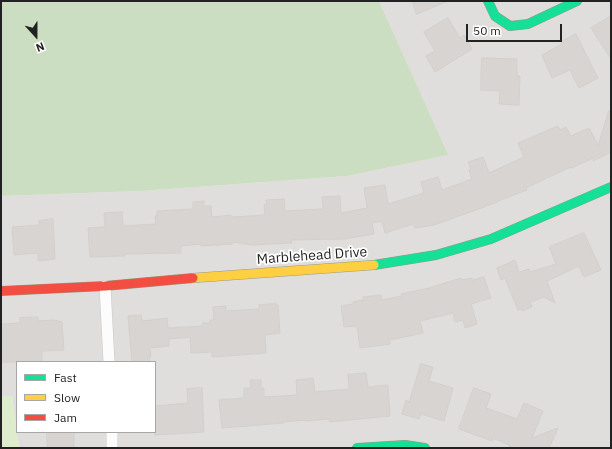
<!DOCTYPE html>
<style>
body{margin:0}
#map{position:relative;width:612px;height:449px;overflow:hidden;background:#f0eeeb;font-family:"IBM Plex Sans",sans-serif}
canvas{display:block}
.frame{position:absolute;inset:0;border:2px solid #222;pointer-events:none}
.legend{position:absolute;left:16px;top:361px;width:140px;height:72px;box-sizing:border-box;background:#fff;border:1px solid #a7a7a7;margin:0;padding:5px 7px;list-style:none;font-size:12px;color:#222}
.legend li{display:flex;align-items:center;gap:8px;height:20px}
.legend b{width:20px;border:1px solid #a7a7a7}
.north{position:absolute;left:16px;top:16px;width:40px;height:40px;-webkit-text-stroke:3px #fff;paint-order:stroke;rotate:159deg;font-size:11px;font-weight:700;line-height:16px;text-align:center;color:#222}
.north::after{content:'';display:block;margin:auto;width:14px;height:18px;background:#222;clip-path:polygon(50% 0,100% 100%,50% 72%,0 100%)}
.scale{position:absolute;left:466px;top:24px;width:96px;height:18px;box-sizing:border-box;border:2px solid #222;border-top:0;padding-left:5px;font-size:12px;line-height:14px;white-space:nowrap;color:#222;-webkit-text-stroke:3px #fff;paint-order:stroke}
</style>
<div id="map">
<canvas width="612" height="449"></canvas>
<div class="frame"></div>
<ul class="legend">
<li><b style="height:5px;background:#16e098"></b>Fast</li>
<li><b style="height:5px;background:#ffcf43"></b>Slow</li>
<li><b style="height:5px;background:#f24e42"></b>Jam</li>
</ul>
<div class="north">N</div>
<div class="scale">50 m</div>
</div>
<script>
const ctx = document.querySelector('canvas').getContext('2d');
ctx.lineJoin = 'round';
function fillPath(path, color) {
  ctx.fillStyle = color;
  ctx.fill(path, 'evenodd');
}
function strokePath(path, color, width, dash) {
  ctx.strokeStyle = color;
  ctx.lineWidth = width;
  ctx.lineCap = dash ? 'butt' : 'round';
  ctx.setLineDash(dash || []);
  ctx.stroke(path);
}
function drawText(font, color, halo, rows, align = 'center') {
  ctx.font = font + ' "IBM Plex Sans",sans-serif';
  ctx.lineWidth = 3.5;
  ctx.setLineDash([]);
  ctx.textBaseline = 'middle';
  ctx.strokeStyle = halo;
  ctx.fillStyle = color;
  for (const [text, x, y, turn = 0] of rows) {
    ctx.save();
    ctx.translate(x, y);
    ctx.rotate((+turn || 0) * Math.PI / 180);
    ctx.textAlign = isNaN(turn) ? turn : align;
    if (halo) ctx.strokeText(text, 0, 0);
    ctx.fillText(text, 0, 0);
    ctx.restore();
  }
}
fillPath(new Path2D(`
 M379 1H611V448H19L12 396H1V196L141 191 347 176 447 155ZM17 362H155V432H17Z`), '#dfdedc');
fillPath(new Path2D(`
 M1 396H12L19 448H1Z`), '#ddeccb');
fillPath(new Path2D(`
 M1 1H379L448 155 347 176 141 191 1 196Z`), '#cbdec1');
const building = new Path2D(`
 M412 1H448L417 14Z
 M611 16V59L591 28Z
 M448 18 460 38 464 35 472 49 435 72 426 56 435 51 424 32Z
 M576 34 598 78 579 88 570 70 552 78 542 55 562 44 561 42Z
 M482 58 517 59V76H520L519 105 499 104 500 91 481 90Z
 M609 111H611V152L593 161V158L572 168 571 167 566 169 526 188 527 190 498 201V202L434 225 415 228 413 224 385 233 382 221 372 223 374 234 344 239 291 240 292 243 252 245 233 242V244L201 246V244L181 246V253L125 254V256L90 257 88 228 105 227 104 213 122 212 123 226 156 224 155 216H157V211L193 209V202L204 201V206H211L212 217 231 215 232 217 265 215 264 205 267 204 266 200 284 199 285 211 323 209 322 197 340 196 341 213 367 208 364 188 385 185 388 204 424 193 421 182 438 177 442 190 472 179 469 170 471 169 468 162 483 157 489 173 524 157 518 143 558 126 560 130 566 127 571 136 589 128 598 145Z
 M53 219 55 259 38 261V253L14 255 12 227 40 225 39 221Z
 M584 233 601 270 584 277 579 266 547 281 555 303 544 297 530 302 532 307 522 311 521 309 518 310 505 278 501 280 497 268 515 260 519 272 529 269 530 272 556 264 549 247Z
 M484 277 491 298 471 304 477 324 465 328 463 320 455 322 453 313 420 321 423 333 390 340V344L360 348 357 326 344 327 341 306 353 304V302L363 300V297L381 295 382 300 402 296 401 294 429 288 461 278V280L472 278V280Z
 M276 304V305H278L280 333 265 335 266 353 212 357V352L191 353 190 337 169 339V346L150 348 151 357H149L150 362H132L128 316 141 315 142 321 167 318 168 328 202 326V323H210V320H214L213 307 226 306V311L259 309V305Z
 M31 317H38V321L54 320 62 322 64 350 42 351V362H1V324L20 323V318Z
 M421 364 433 367 429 381 453 388 444 421 421 414 419 419 402 414 406 400 409 402Z
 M366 373 368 387 388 385 390 416 330 422 329 419 305 421V420L283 422 284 423 222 428 219 400 244 398V388H251L250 380H261V388H264V397L297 395 296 380 313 378 315 392 349 389 348 375Z
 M202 388 204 432 155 435V406L188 403 187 389Z
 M474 388 491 394 486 408 517 419 524 403 543 411 532 438 558 428 549 448H507L511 446 493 438 492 441 459 429Z
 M47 432H74V448H48Z`);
fillPath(building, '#d7d4d2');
strokePath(building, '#d3d0cc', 1);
const street = new Path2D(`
 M105 286 109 362
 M112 432V448`);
const fast = new Path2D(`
 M488 1 495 16 510 26 528 24 577 1
 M374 265 436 255 491 239 611 187
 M357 448 405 445 425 448`);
const slow = new Path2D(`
 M193 278 374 265`);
const jam = new Path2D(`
 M1 291 105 286 193 278`);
strokePath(street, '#c9c8c7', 12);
strokePath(fast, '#999a82', 10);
strokePath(slow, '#999a82', 10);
strokePath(jam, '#999a82', 10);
strokePath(street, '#fdfcfc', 11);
strokePath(fast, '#16e098', 9);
strokePath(slow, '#ffcf43', 9);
strokePath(jam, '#f24e42', 9);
drawText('14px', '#222', '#fff', [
 ["Marblehead Drive",312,256,-4]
]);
</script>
